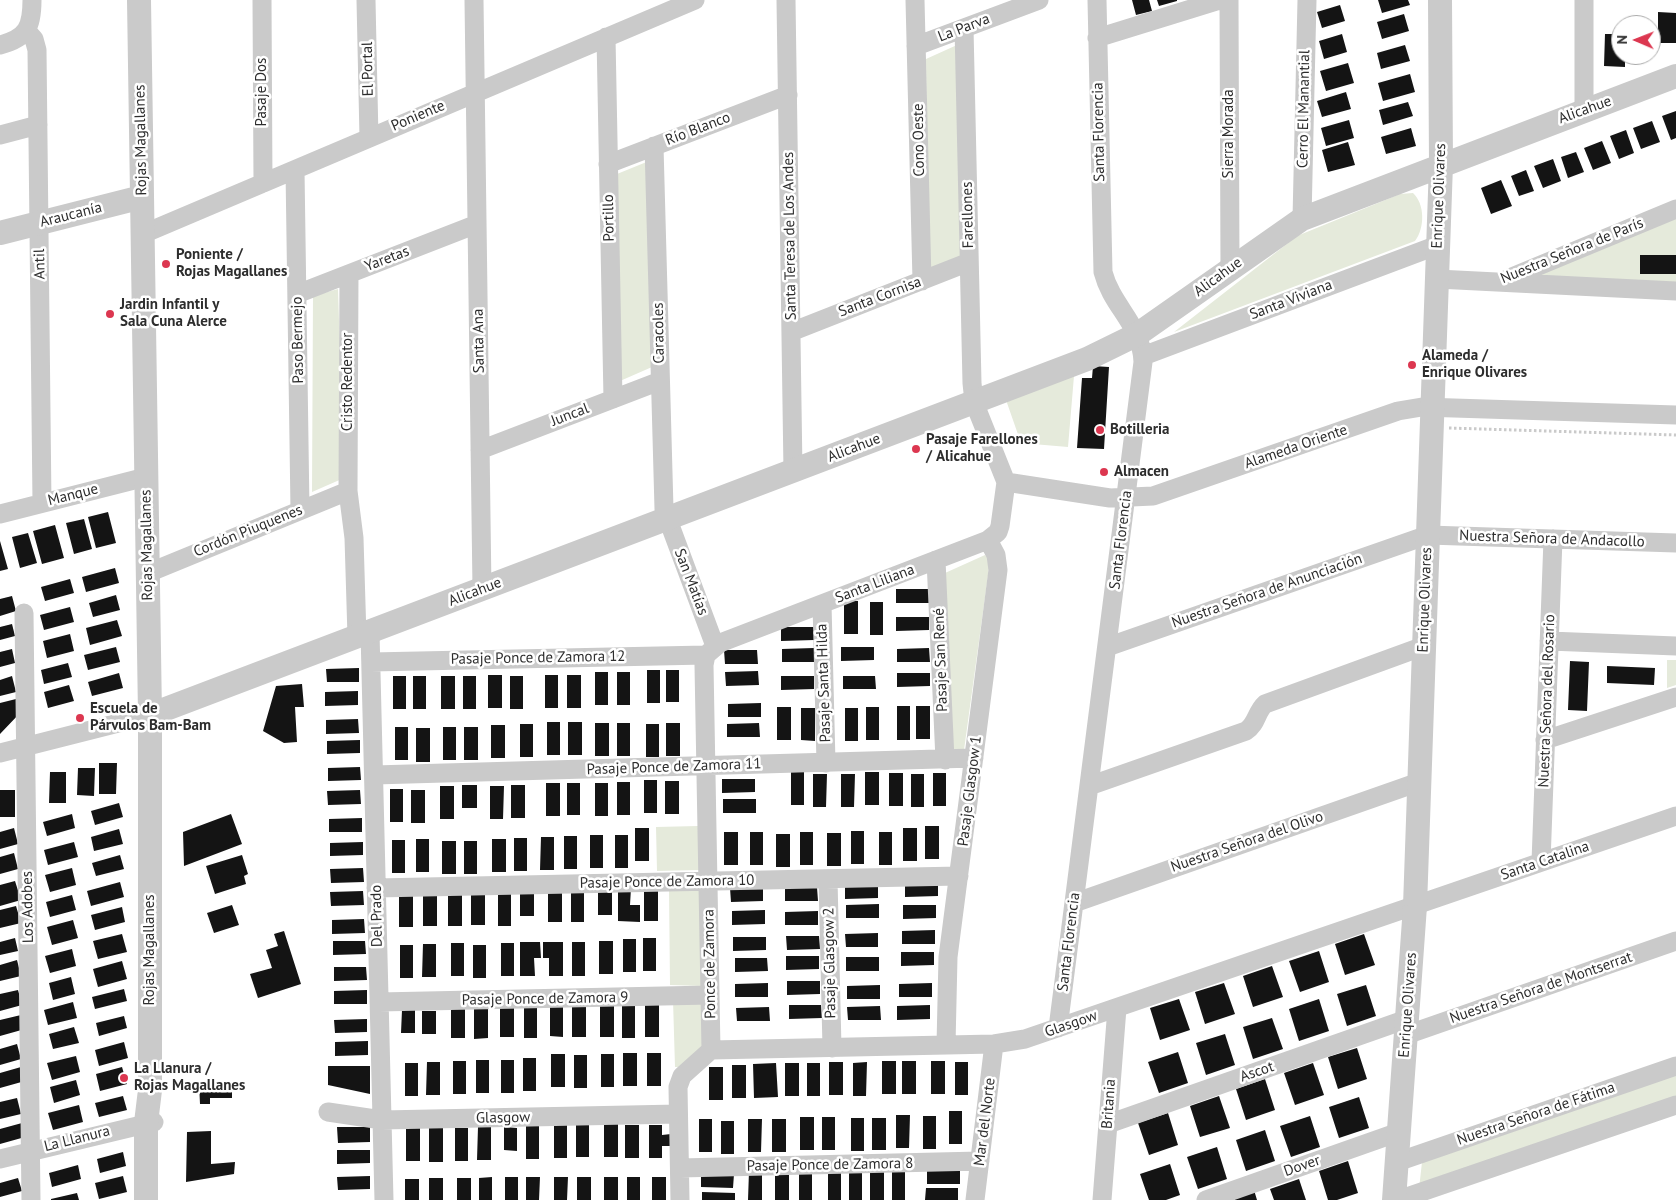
<!DOCTYPE html>
<meta charset="utf-8">
<style>
body{margin:0}
#map{position:relative;width:1676px;height:1200px;overflow:hidden;background:#fff;font-family:"PT Sans",sans-serif}
canvas{display:block}
.north{position:absolute;left:1611px;top:15px;width:50px;height:50px;box-sizing:border-box;background:#fff;border:1px solid #ababab;border-radius:50%;rotate:271deg;font-size:14px;font-weight:700;line-height:20px;text-align:center;color:#2d2d2d}
.north::after{content:'';display:block;margin:auto;width:18px;height:22px;background:#dc3750;clip-path:polygon(50% 0,100% 100%,50% 72%,0 100%)}
</style>
<div id="map">
<canvas width="1676" height="1200"></canvas>
<div class="north">N</div>
</div>
<script>
const ctx = document.querySelector('canvas').getContext('2d');
ctx.lineJoin = 'round';
function fillPath(path, color) {
  ctx.fillStyle = color;
  ctx.fill(path, 'evenodd');
}
function strokePath(path, color, width, dash) {
  ctx.strokeStyle = color;
  ctx.lineWidth = width;
  ctx.lineCap = dash ? 'butt' : 'round';
  ctx.setLineDash(dash || []);
  ctx.stroke(path);
}
function drawText(font, color, halo, rows, align = 'center') {
  ctx.font = font + ' "PT Sans",sans-serif';
  ctx.lineWidth = 5;
  ctx.setLineDash([]);
  ctx.textBaseline = 'middle';
  ctx.strokeStyle = halo;
  ctx.fillStyle = color;
  for (const [text, x, y, turn = 0] of rows) {
    ctx.save();
    ctx.translate(x, y);
    ctx.rotate((+turn || 0) * Math.PI / 180);
    ctx.textAlign = isNaN(turn) ? turn : align;
    if (halo) ctx.strokeText(text, 0, 0);
    ctx.fillText(text, 0, 0);
    ctx.restore();
  }
}
fillPath(new Path2D(`
 M957 45 960 259 928 270 926 59Z
 M649 161 652 367 620 381 617 174Z
 M1413 193C1425 204 1425 228 1415 241L1174 332 1297 236 1400 194Z
 M1676 216V284L1538 275Z
 M338 289 344 478 312 492 313 296Z
 M1074 376 1068 447 1021 443 1006 400Z
 M985 555 990 561 964 750 949 749 945 573Z
 M1667 660H1676V685L1667 688Z
 M698 826 699 870 657 871 656 827Z
 M669 888 700 889 702 986 670 985Z
 M673 1000 705 1002V1043L683 1067H675Z
 M1676 1073V1100L1419 1189 1422 1162Z`), '#e5eadb');
fillPath(new Path2D(`
 M1132 0H1149L1152 11 1136 15Z
 M1157 0H1177V1L1159 6Z
 M1378 0H1408L1410 5 1382 13Z
 M1340 5 1345 21 1322 28 1317 12Z
 M1658 12 1676 13V43H1658Z
 M1404 14 1409 31 1382 39 1377 22Z
 M1633 21 1651 22V25H1633Z
 M1342 34 1347 52 1324 59 1319 41Z
 M1605 34H1621V55H1625V67L1604 66Z
 M1405 45 1410 61 1381 69 1377 53Z
 M1348 63 1354 83 1326 91 1320 71Z
 M1410 74 1415 92 1383 101 1378 83Z
 M1346 92 1351 109 1322 117 1317 101Z
 M1408 102 1413 116 1383 125 1379 110Z
 M1676 111V138L1671 140 1662 116Z
 M1349 120 1354 138 1326 146 1321 128Z
 M1652 121 1660 142 1641 149 1633 128Z
 M1411 128 1416 146 1386 154 1381 137Z
 M1626 130 1634 153 1619 159 1610 136Z
 M1602 141 1611 163 1593 170 1584 148Z
 M1348 142 1355 165 1328 172 1322 150Z
 M1576 152 1584 172 1568 178 1561 157Z
 M1553 159 1561 181 1543 188 1534 166Z
 M1526 170 1534 191 1519 196 1511 176Z
 M1501 180 1512 206 1491 214 1481 188Z
 M1640 255H1676V274H1640Z
 M1093 366 1109 367 1104 449 1077 448 1082 378H1092Z
 M108 512 116 543 96 548 88 517Z
 M84 519 92 549 74 554 66 523Z
 M55 525 64 558 42 564 33 531Z
 M28 533 37 563 20 568 12 537Z
 M0 541 8 569 0 571Z
 M115 568 119 583 86 592 82 577Z
 M70 579 74 593 45 601 41 587Z
 M896 589H929V603H896Z
 M116 595 120 610 93 617 89 603Z
 M12 596 16 611 0 616V599Z
 M844 601H858V634H844Z
 M870 602H883V635H870Z
 M70 607 74 622 44 630 40 615Z
 M896 617H929V630L896 631Z
 M117 620 122 636 90 645 86 628Z
 M12 624 15 636 0 640V627Z
 M781 627H814V640L781 641Z
 M70 634 74 651 47 658 43 641Z
 M116 647 120 662 88 670 84 655Z
 M841 647H874V660L841 661Z
 M814 648V662H782V649Z
 M929 648 930 662H897V649Z
 M12 649 15 663 0 667V652Z
 M724 650H757L758 664H725Z
 M1570 661 1589 662 1587 711 1568 710Z
 M68 663 72 677 44 684 41 670Z
 M1607 666 1655 668 1654 685 1607 683Z
 M359 668V682H327L326 669Z
 M647 670H660V703H647Z
 M666 670H679V702H666Z
 M758 671 759 685 726 686 725 672Z
 M595 672H608V705H595Z
 M617 672H630V705H617Z
 M119 673 123 688 92 696 88 682Z
 M897 673H930V686L897 687Z
 M488 675H502V708H488Z
 M545 675H558V708H545Z
 M567 675H581V708H567Z
 M12 676 16 692 0 696V680Z
 M393 676H406V709H393Z
 M413 676H426V709H413Z
 M441 676H455V709H441Z
 M463 676H476V709H463Z
 M510 676H523V709H510Z
 M781 676H814V689L781 690Z
 M843 676H875L876 689H843Z
 M302 684 304 707H295L297 742 284 743 263 731 276 686Z
 M69 685 74 701 48 708 44 692Z
 M358 691V705L325 706V692Z
 M16 699 20 713 0 734V703Z
 M761 703V717H728V704Z
 M897 706H910V740H897Z
 M916 706H930V739H916Z
 M777 707H791V740H777Z
 M866 707H879V740H866Z
 M801 708H815V741L801 740Z
 M845 708H858V741H845Z
 M358 719 359 733 326 734V720Z
 M547 722H560V755H547Z
 M568 722H582V755H568Z
 M595 723H609V756H595Z
 M617 723H630V756H617Z
 M666 723H680V756H666Z
 M759 723 760 737H727V724Z
 M520 724H533V757H520Z
 M646 724H659V757H646Z
 M491 725H505V758H491Z
 M395 727H408V760H395Z
 M443 727H456V760H443Z
 M464 727H478V760H464Z
 M416 728H430V762H416Z
 M360 740V753L327 754V741Z
 M99 763H117L116 794H99Z
 M360 767 361 780 328 781V768Z
 M78 768H95L94 796 77 795Z
 M50 772H66V803H49Z
 M791 772H804V805H791Z
 M865 772H879V805H865Z
 M889 773H903V806H889Z
 M933 773H946V806H933Z
 M813 774H827L826 807H813Z
 M841 774H855L854 807H841Z
 M911 774H924V807H911Z
 M722 779H755V792L722 793Z
 M644 780H657V813H644Z
 M665 781H679V814H665Z
 M617 782H630V815H617Z
 M546 783H560V816H546Z
 M567 783H580V815H567Z
 M595 783H608V816H595Z
 M462 785H477V808H462Z
 M511 785H525V818H511Z
 M440 786H454V819H440Z
 M490 786H504L503 819H490Z
 M390 789H403V822H390Z
 M0 790H15V817H0Z
 M360 790 361 804 328 805 327 791Z
 M411 790H425V823H411Z
 M723 799H756V813H723Z
 M119 803 123 817 95 825 91 811Z
 M72 814 75 828 47 836 43 822Z
 M231 814 242 844 184 866 183 832Z
 M362 818V832H329V819Z
 M925 826H939V859H925Z
 M14 828 18 844 0 849V832Z
 M635 828H649V861H635Z
 M903 828H917V861H903Z
 M119 829 123 844 94 851 91 837Z
 M851 831H864V864H851Z
 M724 832H738V865H724Z
 M750 832H763V865H750Z
 M800 832H813V865H800Z
 M879 832H892V865H879Z
 M827 833H841V866H827Z
 M776 834H790V867H776Z
 M590 835H603V868H590Z
 M615 835H628V868H615Z
 M564 836H577V869H564Z
 M541 837H554V870H540Z
 M514 838H527V871H514Z
 M416 839H429V872H416Z
 M492 839H506V872H492Z
 M392 840H405V873H392Z
 M442 841H456V874H442Z
 M464 841H477V874H464Z
 M74 842 78 857 48 865 44 850Z
 M363 842V855L330 856V843Z
 M14 853 18 869 0 874V857Z
 M120 855 124 869 96 876 92 863Z
 M242 855 248 874 244 876 246 884 215 894 206 866Z
 M72 868 76 885 50 892 45 875Z
 M363 868 364 882 331 883 330 869Z
 M15 881 21 900 0 906V885Z
 M120 882 124 897 91 906 87 891Z
 M905 883H938V896L905 897Z
 M845 885H878V898L845 899Z
 M817 887 818 901H785V888Z
 M618 888H631L630 905H640V922L618 921Z
 M644 888H658V921H644Z
 M730 888H763V901L731 902Z
 M548 889H562V922H548Z
 M571 889H584V922H571Z
 M363 891 364 905 331 906 330 892Z
 M448 892H462V926H448Z
 M471 892H485V925H471Z
 M598 892H612V915H598Z
 M399 893H413V927H399Z
 M423 893H437V926H423Z
 M498 893H511V926H498Z
 M520 893H534V916H520Z
 M72 895 76 910 50 917 46 902Z
 M879 904V918H846V905Z
 M232 905 239 925 214 933 207 913Z
 M903 905H936V918L903 919Z
 M16 906 21 923 0 928V910Z
 M122 907 125 922 95 930 91 915Z
 M765 910V924L732 925V911Z
 M818 911V925H785V912Z
 M364 919 365 933 332 934V920Z
 M73 920 78 938 52 945 47 927Z
 M935 930V944H902V931Z
 M284 931 301 984 258 998 250 974 272 968 266 950 278 946 274 934Z
 M878 933V947H846L845 934Z
 M122 934 127 952 98 959 93 941Z
 M1364 934 1375 965 1345 975 1335 944Z
 M786 936H819L820 949 787 950Z
 M733 937H766V950L733 951Z
 M15 938 18 951 0 955V942Z
 M643 938H656V971H643Z
 M623 939H636V972H623Z
 M333 941H365L366 954 333 955Z
 M599 941H613V974H599Z
 M520 942H540L541 958H534L535 976H520Z
 M543 942H563V976H549V958H543Z
 M572 942H585V976H572Z
 M451 943H464V976H451Z
 M501 943H514V976H501Z
 M423 944H436V977H422Z
 M400 945H413V978H400Z
 M473 945H486V978H473Z
 M72 949 76 966 50 973 45 956Z
 M1319 951 1329 982 1300 992 1289 961Z
 M901 952H934V965L901 966Z
 M786 956H819V969L786 970Z
 M846 957H879V971H846Z
 M735 958H767L768 971 735 972Z
 M17 960 21 976 0 981V965Z
 M122 961 127 979 98 987 93 969Z
 M1272 966 1283 997 1253 1007 1243 976Z
 M334 967H366L367 980 334 981Z
 M71 977 75 994 53 1000 49 983Z
 M787 981H820V994L787 995Z
 M768 983V997H735V984Z
 M932 983V997H899V984Z
 M1224 983 1235 1014 1205 1024 1195 992Z
 M880 985V999H847V986Z
 M1366 985 1376 1016 1347 1026 1337 994Z
 M124 989 127 1001 95 1009 92 997Z
 M18 990 22 1005 0 1011V994Z
 M367 990V1004H334V991Z
 M1179 999 1190 1030 1160 1040 1150 1008Z
 M1319 999 1329 1031 1299 1041 1289 1009Z
 M73 1002 77 1018 48 1025 44 1010Z
 M500 1004H514V1037H500Z
 M550 1004H563V1037L550 1036Z
 M572 1004H586V1037H572Z
 M600 1004H614V1037H600Z
 M622 1004H635V1038H622Z
 M451 1005H465V1038H451Z
 M524 1005H537V1038H524Z
 M645 1005H659V1037H645Z
 M789 1005H821L822 1018 789 1019Z
 M930 1005V1019L897 1020V1006Z
 M474 1006H488V1038L474 1039Z
 M880 1006 881 1020H848L847 1007Z
 M769 1007 770 1021H737L736 1008Z
 M402 1010H415V1033H401Z
 M422 1011H436V1034H422Z
 M21 1015 25 1029 0 1036V1020Z
 M124 1016 127 1028 99 1036 96 1023Z
 M1272 1018 1283 1049 1253 1059 1243 1027Z
 M367 1019V1032L335 1033 334 1020Z
 M74 1027 79 1043 53 1049 49 1034Z
 M1225 1034 1235 1065 1206 1075 1196 1043Z
 M368 1041V1055L335 1056V1042Z
 M124 1042 128 1058 99 1066 95 1050Z
 M17 1044 21 1059 0 1065V1049Z
 M1357 1048 1367 1079 1338 1089 1328 1057Z
 M1178 1052 1188 1083 1159 1093 1148 1062Z
 M623 1053H637V1086H623Z
 M647 1053H661V1086H647Z
 M551 1054H565V1087H551Z
 M601 1054H614V1087H601Z
 M574 1055H587V1088H574Z
 M76 1056 80 1072 52 1080 47 1063Z
 M523 1058H536V1091H523Z
 M476 1060H489V1093H476Z
 M501 1060H514V1093H501Z
 M453 1061H466V1094H453Z
 M882 1061H896V1094H882Z
 M902 1061H916V1094H902Z
 M931 1061H945V1094H931Z
 M427 1062H440V1095H426Z
 M829 1062H843V1095H829Z
 M867 1062 866 1096H853V1063Z
 M955 1062H968V1095H955Z
 M405 1063H418V1096H405Z
 M776 1063 778 1097 754 1098 753 1064Z
 M785 1063H799V1096H785Z
 M807 1063H820V1096H807Z
 M1313 1063 1324 1095 1295 1105 1284 1073Z
 M732 1065H746V1098H732Z
 M328 1066H370V1094L328 1085Z
 M21 1067 25 1081 0 1088V1073Z
 M122 1067 127 1084 100 1091 96 1074Z
 M709 1067H723V1100H709Z
 M1265 1079 1275 1110 1246 1120 1236 1089Z
 M76 1080 80 1095 54 1103 50 1087Z
 M232 1082V1098H210V1104H200L199 1083Z
 M123 1096 127 1110 99 1117 95 1103Z
 M1219 1096 1230 1128 1200 1137 1190 1106Z
 M1359 1097 1369 1128 1339 1138 1329 1107Z
 M17 1098 21 1114 0 1119V1102Z
 M79 1105 83 1122 53 1130 48 1113Z
 M949 1111H962V1144H949Z
 M1168 1113 1178 1145 1149 1155 1138 1123Z
 M896 1115H910L909 1148H896Z
 M923 1116H936V1149H923Z
 M1310 1116 1320 1147 1291 1157 1280 1126Z
 M800 1117H814V1150H800Z
 M822 1117H835V1150H822Z
 M851 1118H864V1151H851Z
 M872 1118H886V1150H872Z
 M699 1119H712V1152H699Z
 M748 1119H762L761 1152H748Z
 M772 1119H786V1152H772Z
 M721 1121H734V1154H721Z
 M22 1123 25 1137 0 1144V1129Z
 M604 1124H618V1157H604Z
 M554 1125H567V1158H554Z
 M576 1125H589V1157H576Z
 M625 1125H639V1158H625Z
 M649 1125H662V1135L671 1134V1146H662V1158H649Z
 M526 1126H539V1159H526Z
 M337 1127H370V1142L338 1143Z
 M478 1127H491V1160H477Z
 M504 1127 517 1128V1151L504 1150Z
 M406 1128H420V1161H406Z
 M429 1128H443V1162H429Z
 M455 1128H468V1161H455Z
 M1265 1130 1275 1161 1246 1171 1236 1140Z
 M211 1131V1164L235 1162 234 1174 186 1182 187 1132Z
 M1217 1147 1227 1179 1198 1189 1187 1157Z
 M337 1150H370V1163L337 1164Z
 M123 1152 126 1166 100 1173 97 1159Z
 M1348 1161 1358 1193 1337 1200H1328L1319 1171Z
 M1170 1164 1180 1195 1166 1200H1149L1140 1174Z
 M78 1165 81 1179 52 1187 49 1173Z
 M870 1168H884V1200H870Z
 M892 1168H905V1200H892Z
 M775 1169H789V1200H775Z
 M799 1169H812V1200H799Z
 M828 1169H841V1200H828Z
 M849 1169H862V1200H849Z
 M927 1170 960 1171V1184H927Z
 M749 1171H762V1200H748Z
 M701 1174H734L733 1188 701 1187Z
 M123 1176 127 1192 99 1199 95 1183Z
 M370 1176V1189L338 1190 337 1177Z
 M492 1177V1200H479V1178Z
 M505 1177H518V1200H505Z
 M526 1177H540L539 1200H526Z
 M554 1177H568L567 1200H554Z
 M577 1177H591V1200H577Z
 M604 1177H618V1200H604Z
 M627 1177H640V1200H627Z
 M652 1177H666V1200H652Z
 M18 1178 22 1191 0 1197V1183Z
 M429 1178H443V1200H429Z
 M457 1178H471V1200H457Z
 M405 1179H419V1200H405Z
 M1299 1179 1306 1200H1274L1270 1189Z
 M926 1188H958V1200H925Z
 M1254 1190 1257 1200H1226Z
 M702 1192 735 1193V1200H702Z
 M77 1193 79 1200H51V1199Z`), '#141414');
strokePath(new Path2D(`
 M1449 428 1676 435`), '#cacaca', 3, [2.5, 2.5]);
strokePath(new Path2D(`
 M262 0 263 183
 M366 0 369 138
 M474 0 482 589
 M786 0 793 471
 M915 0 922 281
 M1229 0 1230 269
 M1584 0V111
 M26 30 34 39 37 50 42 503
 M606 37 613 399
 M1097 38 1220 0
 M0 45C27 38 32 27 32 0
 M916 46 1039 0
 M0 135 38 125
 M654 146 664 509 715 646
 M608 164 788 95
 M295 170 300 510
 M1302 219 1307 0
 M143 234 695 0
 M349 274 348 491 354 538 357 637
 M1437 279 1676 291
 M1507 279 1676 209
 M297 294 477 224
 M791 332 969 262
 M1143 356 1438 245
 M480 450 660 381
 M1006 482 1110 498 1153 496 1398 411 1422 407 1676 415
 M0 514 146 477
 M936 560 945 760
 M148 573 348 491
 M822 604 826 763
 M24 613 31 1200
 M370 632 384 1200
 M1549 641 1676 646
 M1107 647 1428 535 1676 543
 M371 662 706 655
 M1545 740 1676 697
 M0 753 150 715
 M374 775 974 758
 M1089 786 1246 731C1257 724 1256 712 1265 704L1424 646
 M1541 862 1553 539
 M828 879 832 1048
 M376 888 959 876
 M1074 903 1419 782
 M379 1002 710 995
 M1058 1028 1143 362C1142 325 1112 307 1103 272L1097 0
 M1406 1035 1676 941
 M946 1045 948 957 998 570 996 555 988 540
 M711 1050 994 1044 1025 1039 1676 816
 M328 1112 382 1120 678 1114
 M1108 1124 1407 1019
 M0 1159 154 1122
 M1397 1162 1676 1066
 M680 1168 980 1161
 M680 1200 678 1087 682 1076 711 1050 704 665 706 655 720 643 988 540 998 532 1000 526 1006 482 974 402 972 383 964 28
 M975 1200 994 1044
 M1102 1200 1117 1008
 M1206 1200 1399 1132
 M1398 1200 1676 1105`), '#cacaca', 19);
strokePath(new Path2D(`
 M139 0 150 715V1090L146 1123V1200
 M0 233 142 197
 M150 715 1087 359 1138 334 1302 219 1676 76
 M1394 1200 1415 906 1441 164 1440 0`), '#cacaca', 24);
for (const [x, y, r, color] of [
 [166,264,5,"#dc3750"],
 [110,314,5,"#dc3750"],
 [1412,365,5,"#dc3750"],
 [1100,430,5,"#dc3750"],
 [916,449,5,"#dc3750"],
 [1104,472,5,"#dc3750"],
 [80,718,5,"#dc3750"],
 [124,1078,5,"#dc3750"]
]) {
  const dot = new Path2D();
  dot.arc(x, y, r, 0, 2 * Math.PI);
  ctx.fillStyle = color;
  ctx.fill(dot);
  strokePath(dot, '#fff', 2);
}
drawText('15px', '#2d2d2d', '#fff', [
 ["La Parva",964,28,-21],
 ["El Portal",368,69,-91],
 ["Pasaje Dos",262,92,-90],
 ["Cerro El Manantial",1304,109,-89],
 ["Alicahue",1585,110,-20],
 ["Poniente",418,116,-23],
 ["Río Blanco",698,129,-21],
 ["Santa Florencia",1099,132,-91],
 ["Sierra Morada",1229,134,-90],
 ["Rojas Magallanes",141,140,-91],
 ["Cono Oeste",919,140,-91],
 ["Enrique Olivares",1439,196,-88],
 ["Araucanía",71,215,-14],
 ["Farellones",968,215,-91],
 ["Portillo",609,218,-91],
 ["Santa Teresa de Los Andes",790,236,-91],
 ["Nuestra Señora de París",1572,251,-22],
 ["Yaretas",387,259,-21],
 ["Antil",40,264,-91],
 ["Alicahue",1218,277,-36],
 ["Santa Cornisa",880,297,-21],
 ["Santa Viviana",1291,300,-21],
 ["Caracoles",659,333,-91],
 ["Paso Bermejo",298,340,-91],
 ["Santa Ana",479,341,-91],
 ["Cristo Redentor",348,382,-90],
 ["Juncal",570,415,-21],
 ["Alameda Oriente",1296,447,-19],
 ["Alicahue",854,448,-21],
 ["Manque",73,495,-14],
 ["Cordón Piuquenes",248,531,-22],
 ["Nuestra Señora de Andacollo",1552,539,2],
 ["Santa Florencia",1121,540,-83],
 ["Rojas Magallanes",147,545,-91],
 ["San Matías",691,582,69],
 ["Santa Liliana",875,584,-21],
 ["Nuestra Señora de Anunciación",1267,591,-19],
 ["Alicahue",475,592,-21],
 ["Enrique Olivares",1425,600,-88],
 ["Pasaje Ponce de Zamora 12",538,658,-1],
 ["Pasaje San René",941,660,-92],
 ["Pasaje Santa Hilda",824,683,-92],
 ["Nuestra Señora del Rosario",1547,701,-88],
 ["Pasaje Ponce de Zamora 11",674,767,-2],
 ["Pasaje Glasgow 1",970,791,-83],
 ["Nuestra Señora del Olivo",1247,842,-19],
 ["Santa Catalina",1545,861,-19],
 ["Pasaje Ponce de Zamora 10",667,882,-1],
 ["Los Adobes",28,907,-91],
 ["Del Prado",377,916,-91],
 ["Santa Florencia",1069,942,-83],
 ["Rojas Magallanes",150,950,-90],
 ["Pasaje Glasgow 2",830,963,-91],
 ["Ponce de Zamora",710,964,-91],
 ["Nuestra Señora de Montserrat",1541,988,-19],
 ["Pasaje Ponce de Zamora 9",545,999,-1],
 ["Enrique Olivares",1408,1005,-86],
 ["Glasgow",1071,1024,-19],
 ["Ascot",1257,1072,-19],
 ["Britania",1109,1104,-86],
 ["Nuestra Señora de Fátima",1536,1114,-19],
 ["Glasgow",503,1118,-1],
 ["Mar del Norte",985,1122,-83],
 ["La Llanura",77,1139,-14],
 ["Pasaje Ponce de Zamora 8",830,1165,-1],
 ["Dover",1302,1166,-19]
]);
drawText('bold 15px', '#2d2d2d', '#fff', [
 ["Poniente /",176,255],
 ["Rojas Magallanes",176,272],
 ["Jardin Infantil y",120,305],
 ["Sala Cuna Alerce",120,322],
 ["Alameda /",1422,356],
 ["Enrique Olivares",1422,373],
 ["Botilleria",1110,430],
 ["Pasaje Farellones",926,440],
 ["/ Alicahue",926,457],
 ["Almacen",1114,472],
 ["Escuela de",90,709],
 ["Párvulos Bam-Bam",90,726],
 ["La Llanura /",134,1069],
 ["Rojas Magallanes",134,1086]
], 'left');
</script>
